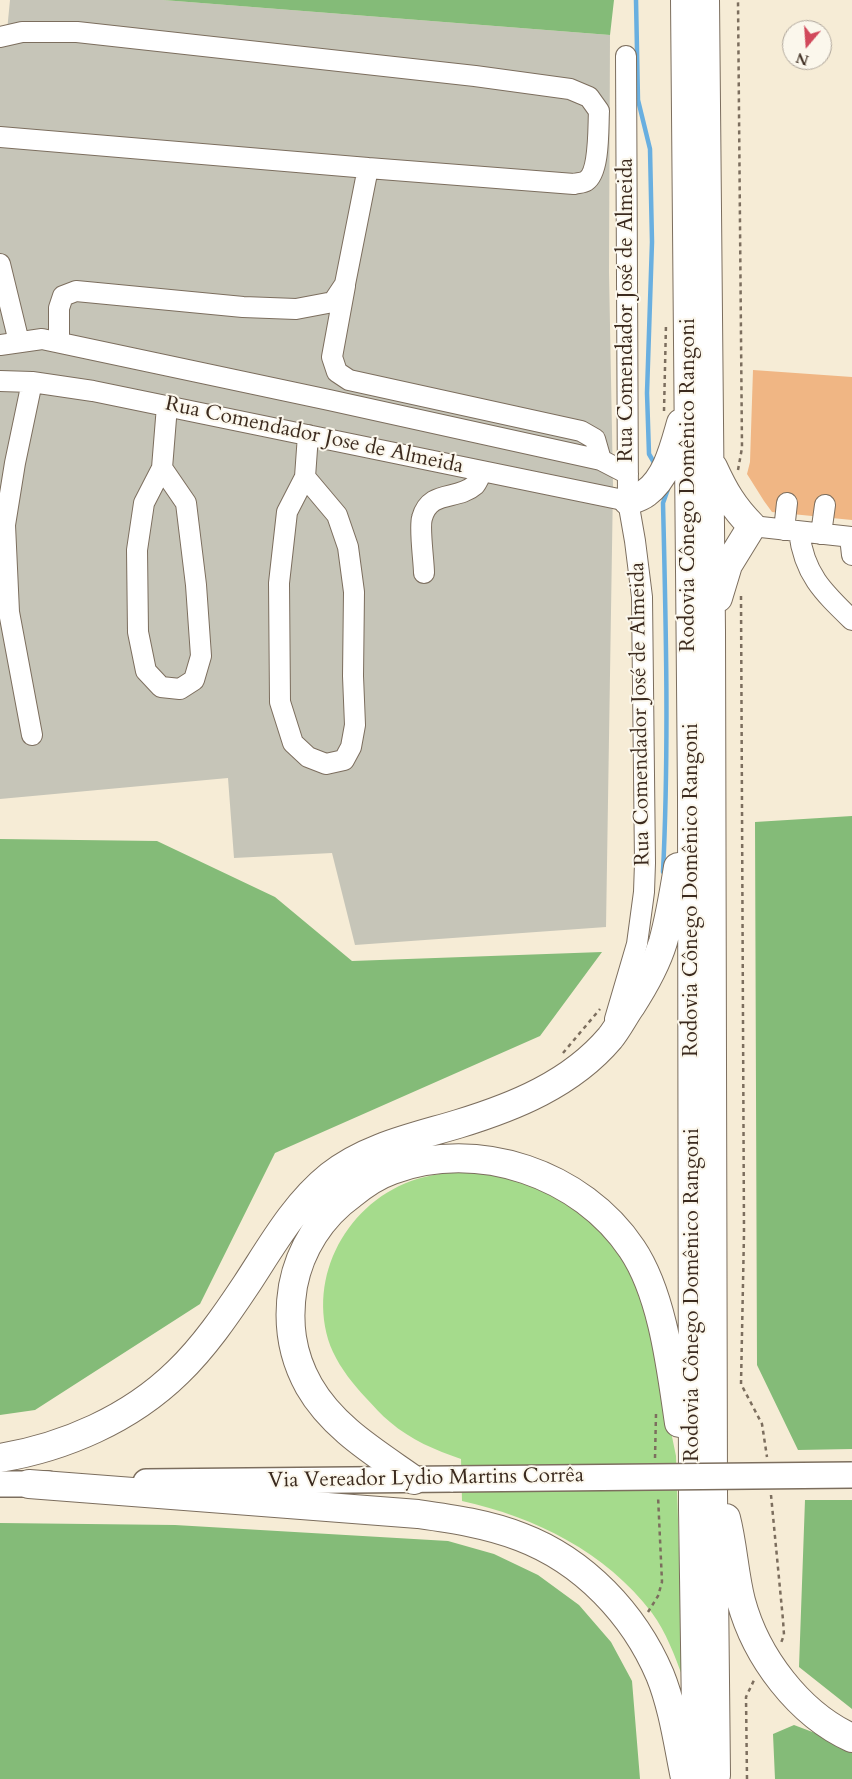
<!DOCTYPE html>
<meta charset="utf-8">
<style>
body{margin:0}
#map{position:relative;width:852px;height:1779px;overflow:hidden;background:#f6ecd6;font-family:Cardo,serif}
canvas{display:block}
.north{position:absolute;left:782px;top:20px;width:50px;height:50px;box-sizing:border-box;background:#fbf7ec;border:1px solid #aea59a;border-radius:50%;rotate:198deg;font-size:14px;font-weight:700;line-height:20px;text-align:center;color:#3b2a1e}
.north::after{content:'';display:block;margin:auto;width:18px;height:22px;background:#d1495b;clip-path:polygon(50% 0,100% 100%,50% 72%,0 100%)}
</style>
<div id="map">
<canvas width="852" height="1779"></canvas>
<div class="north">N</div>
</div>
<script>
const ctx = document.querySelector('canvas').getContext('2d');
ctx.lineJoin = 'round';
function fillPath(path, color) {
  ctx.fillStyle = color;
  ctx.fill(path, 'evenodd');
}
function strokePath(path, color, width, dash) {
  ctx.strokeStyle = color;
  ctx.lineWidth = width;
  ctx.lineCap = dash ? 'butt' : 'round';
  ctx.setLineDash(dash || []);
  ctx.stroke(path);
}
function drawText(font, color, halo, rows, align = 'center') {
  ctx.font = font + ' Cardo,serif';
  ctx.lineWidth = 4;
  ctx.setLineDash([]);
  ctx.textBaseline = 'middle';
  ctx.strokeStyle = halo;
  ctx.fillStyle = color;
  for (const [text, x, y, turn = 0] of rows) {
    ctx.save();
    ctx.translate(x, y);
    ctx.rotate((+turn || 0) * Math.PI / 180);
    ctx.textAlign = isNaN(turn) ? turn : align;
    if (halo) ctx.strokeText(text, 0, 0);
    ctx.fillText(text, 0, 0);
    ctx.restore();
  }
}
fillPath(new Path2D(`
 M10 0H163L610 35 609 272 613 485 606 927 355 945 332 853 234 858 228 778 0 799V28L7 31Z`), '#c6c5b8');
fillPath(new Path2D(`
 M455 1171 491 1173 530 1181 604 1229 635 1275 647 1315 676 1456 683 1678C675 1656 666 1632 652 1613 606 1552 535 1517 462 1501L461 1459C435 1450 411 1440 390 1422 381 1415 374 1406 366 1398 353 1384 341 1369 333 1352 304 1284 343 1206 411 1181 425 1176 440 1174 455 1171Z`), '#a5db8c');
fillPath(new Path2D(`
 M163 0H614L610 35Z
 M852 816V1449L798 1450 757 1365 755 822Z
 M0 839 157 841 275 897 352 961 602 952 540 1036 275 1153 200 1304 35 1410 0 1415Z
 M805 1500H852V1709L799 1667Z
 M0 1523 175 1525 448 1541 494 1554 538 1575 579 1605 611 1642 632 1681 640 1779H0Z
 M794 1725 852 1747V1779H775L773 1734Z`), '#84bb78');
strokePath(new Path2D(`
 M636 0 638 100 650 149 652 242 647 393 649 454 656 466
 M663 872C669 749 666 626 663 503L668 489 667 487`), '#69afe0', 4.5);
fillPath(new Path2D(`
 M753 370 852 377V520L772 512 764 501 747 474 750 462Z`), '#f0b684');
const minor = new Path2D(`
 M0 37 22 32H77L475 76 570 89 589 97 599 111C598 127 600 172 586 181 583 183 577 183 574 184L368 168 345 284 333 302 296 309 243 307 76 291 63 296 59 308V342
 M0 137 368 168
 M0 264 19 342
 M345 286 332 357 337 372 349 380 581 431 595 439 601 460
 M0 345 42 339 329 400 601 460 628 474
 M0 381 32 382 93 391 628 501
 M32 382 15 463 5 525 9 612 32 735
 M162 468 186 503 196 585 201 656 194 680 180 689 161 687 146 671 138 632 137 550 144 503 162 468 167 406
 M305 477 337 515 348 547 354 592 353 676 355 725 351 747 344 760 326 764 308 757 293 743 280 702 279 583 287 512 305 477 308 435
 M752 526 852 537
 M784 530 787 503
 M799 532C804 574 823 592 852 620
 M821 534 825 505
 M850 537 852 555
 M424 573C424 562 419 528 422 518 430 489 457 501 475 485 478 481 480 476 482 471
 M615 1019 637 944 644 892 645 863 642 597 635 541 628 501 626 56`);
const major = new Path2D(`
 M146 1482 453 1479
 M0 1484H48`);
const highway = new Path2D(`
 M685 0 692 797 693 1509 697 1779
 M705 0 711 630 713 1492 716 1775
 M713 467C724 491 733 507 752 526L728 565 718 598
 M628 501C634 499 641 497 646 493 667 478 674 447 681 423
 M0 1458C65 1447 130 1419 178 1372 204 1347 226 1315 246 1285 271 1247 294 1205 330 1176 366 1147 415 1137 458 1124 514 1107 571 1084 610 1038 618 1028 624 1016 631 1006 644 986 656 965 663 942 670 917 674 892 678 867
 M414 1480C376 1453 333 1428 309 1386 291 1354 287 1322 293 1286 300 1249 321 1216 352 1194 364 1184 378 1175 392 1170 478 1138 582 1174 632 1249 663 1295 671 1369 679 1423
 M29 1484 418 1514C453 1519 488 1524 521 1537 584 1561 634 1614 660 1675 673 1707 678 1744 685 1778
 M726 1518C733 1545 734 1574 741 1601 756 1657 799 1714 852 1738`);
strokePath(minor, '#7c6e5e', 22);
strokePath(major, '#7c6e5e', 28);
strokePath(highway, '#7c6e5e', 30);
strokePath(new Path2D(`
 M664 411 666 324
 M738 470 742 448 738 0
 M741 596 744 1233 741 1384 762 1424 767 1457
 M563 1053 600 1009
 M655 1458 656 1414
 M771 1495 783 1620 784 1635 781 1643
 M648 1612 658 1596 662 1582 658 1496
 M747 1779 746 1697 755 1678`), '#7c6e5e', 2.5, [4, 4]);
strokePath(minor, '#fff', 20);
strokePath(major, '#fff', 25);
strokePath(highway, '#fff', 28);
const majorBridge = new Path2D(`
 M453 1479 852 1475`);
strokePath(majorBridge, '#7c6e5e', 28, []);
strokePath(majorBridge, '#fff', 25);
drawText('21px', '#3b2a1e', '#fbf7ec', [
 ["Rua Comendador José de Almeida",627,310,-90],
 ["Rua Comendador Jose de Almeida",314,436,12],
 ["Rodovia Cônego Domênico Rangoni",689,485,-90],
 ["Rua Comendador José de Almeida",641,714,-91],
 ["Rodovia Cônego Domênico Rangoni",692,890,-90],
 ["Rodovia Cônego Domênico Rangoni",693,1295,-90],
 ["Via Vereador Lydio Martins Corrêa",426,1479,-1]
]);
</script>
